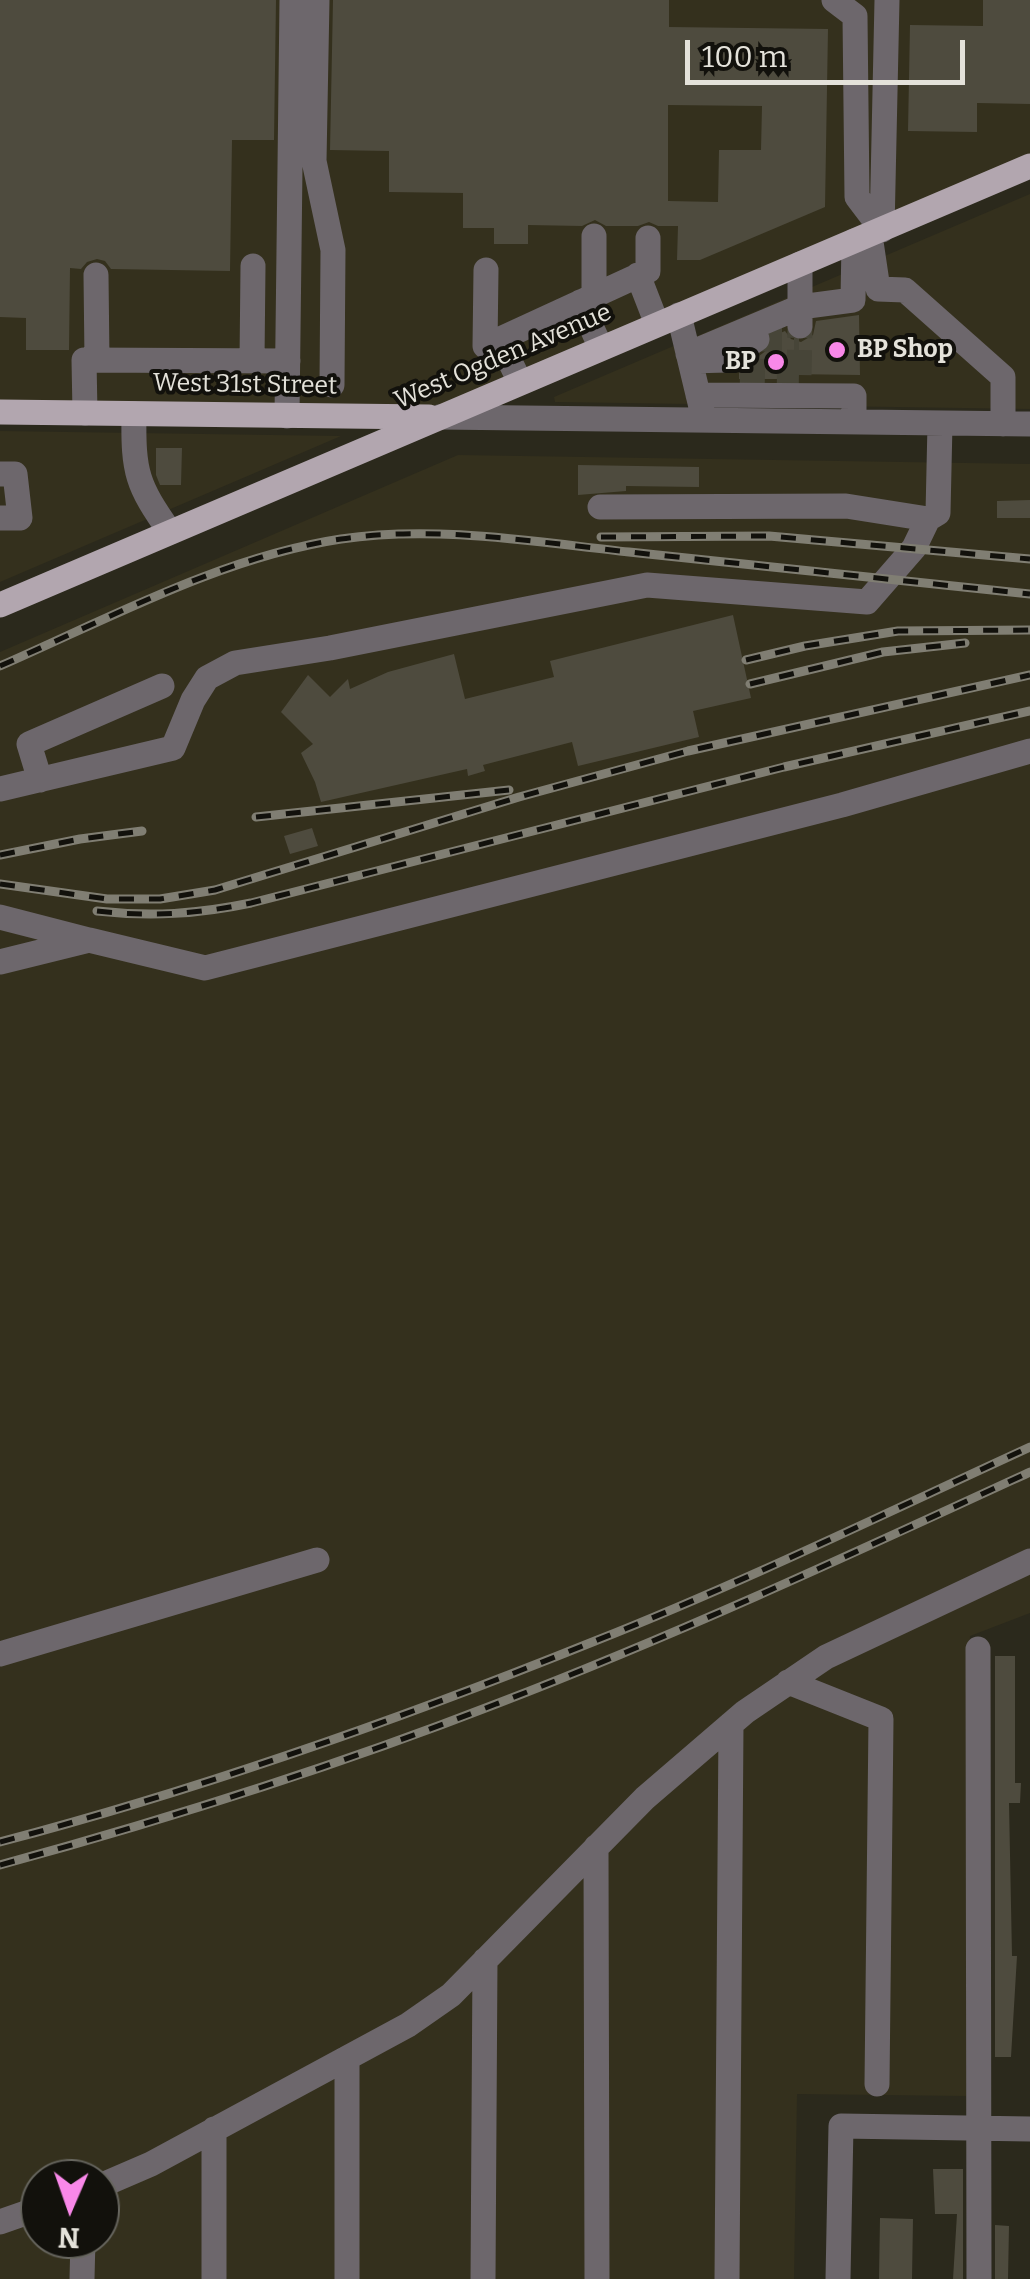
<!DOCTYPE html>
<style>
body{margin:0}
#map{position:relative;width:1030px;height:2279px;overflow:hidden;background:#2b291c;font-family:Bitter,serif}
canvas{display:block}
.north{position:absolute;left:20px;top:2159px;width:100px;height:100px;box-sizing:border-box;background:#12110c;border:2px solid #66655e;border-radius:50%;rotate:182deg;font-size:28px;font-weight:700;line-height:40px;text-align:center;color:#e4e2da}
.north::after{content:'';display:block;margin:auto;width:35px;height:45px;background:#f988e9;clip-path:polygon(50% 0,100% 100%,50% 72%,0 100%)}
.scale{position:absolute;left:685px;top:40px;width:280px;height:45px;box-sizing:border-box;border:5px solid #e4e2da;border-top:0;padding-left:12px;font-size:30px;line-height:35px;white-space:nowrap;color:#e4e2da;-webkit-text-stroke:8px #12110c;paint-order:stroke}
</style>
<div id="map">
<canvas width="1030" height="2279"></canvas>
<div class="north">N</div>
<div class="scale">100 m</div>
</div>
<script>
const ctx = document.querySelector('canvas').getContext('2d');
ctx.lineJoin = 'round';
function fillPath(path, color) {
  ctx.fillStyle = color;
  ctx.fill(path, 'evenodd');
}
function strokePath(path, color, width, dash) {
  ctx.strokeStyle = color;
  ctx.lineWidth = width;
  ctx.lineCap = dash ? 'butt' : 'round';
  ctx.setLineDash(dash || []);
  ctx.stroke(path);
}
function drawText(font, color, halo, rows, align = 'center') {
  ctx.font = font + ' Bitter,serif';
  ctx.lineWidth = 8;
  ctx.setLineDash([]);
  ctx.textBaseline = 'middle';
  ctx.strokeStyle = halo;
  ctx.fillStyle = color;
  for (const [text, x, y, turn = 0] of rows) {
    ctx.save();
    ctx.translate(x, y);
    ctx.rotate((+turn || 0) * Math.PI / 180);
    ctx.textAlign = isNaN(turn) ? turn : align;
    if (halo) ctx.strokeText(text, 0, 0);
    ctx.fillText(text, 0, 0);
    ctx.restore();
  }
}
fillPath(new Path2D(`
 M0 0H1030V160L438 414 0 408Z
 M1030 194V409L555 402 554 397Z
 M0 431 341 436 0 582Z
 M458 455 1030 464V1613L970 1636 966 2096 797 2094 794 2279H0V652ZM40 2179H100V2239H40Z`), '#34301d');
fillPath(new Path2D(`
 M0 0H276L274 140H232L230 271 111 269 105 261 97 259 87 262 81 269 70 268 69 350H26V318L0 317Z
 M333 0H669V27L828 29 825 207 700 260H677L678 226H658L649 222 638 226H606L595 220 582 226 528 225V244H494V228H463V193L389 192V151L330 150ZM668 105 762 106 761 150H719L718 202 668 201Z
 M983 0H1030V104L977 103V132L908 131 910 25 983 26Z
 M859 315 860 375 789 374V379H739V371L771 347 773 336 785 331 791 339 801 342 813 335 816 321Z
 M156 448H182L181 485H160L156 475Z
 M578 465 699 467V487L626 486V491L578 495Z
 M1030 500V518H997V501Z
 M733 615 751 698 693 711 699 737 578 766 572 742 483 765 485 771 468 776 467 769 321 802 315 782 301 753 313 744 281 712 308 675 330 697 348 679 350 689 388 672 454 654 465 699 554 677 550 661Z
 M312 828 318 846 290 854 284 836Z
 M995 1656H1015V1783H1021L1020 1803H1009L1012 1956H1017L1011 2057H995Z
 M933 2169H963V2279H953L957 2214H935Z
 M880 2218 913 2219 912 2279H879Z
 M995 2225 1009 2226 1008 2279H995Z`), '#4e4b3e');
strokePath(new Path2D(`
 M757 339H799
 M740 371 799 372
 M799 375 800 326`), '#474538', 25, [25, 12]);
strokePath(new Path2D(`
 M317 0 314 161 333 250 332 385
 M834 0 855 16 857 197 882 230
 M882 230 887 0
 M870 235 878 289 905 290 1003 377V424
 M594 236V296
 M800 264V307L853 300 854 241
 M486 270 485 346 648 271V238
 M96 275 97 360
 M638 275 657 324
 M580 302 601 348
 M679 315 702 411
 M499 339 520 382
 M688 354 800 307V326
 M252 361 253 266
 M690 361 727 360 757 339
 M698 395 854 396V422
 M85 413 84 360 288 361
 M134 414C133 473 137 485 170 532
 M287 416 292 0
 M439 417 1030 424
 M0 474H15L20 518H0
 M600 507 846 506 928 519 938 513 940 424
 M40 780 29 744 162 686
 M0 789 173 748 193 700 207 678 235 663 330 648 647 585 867 602 914 548 928 519
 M0 917 89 940 0 962
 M89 940 205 968 842 805 1030 751
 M978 1649 979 2279
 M0 1654 317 1560
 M788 1682 881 1719 877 2084
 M596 1847 597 2279
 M100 2186 151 2164 408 2025 451 1995 645 1798 745 1712 826 1657 1030 1561
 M0 2222 40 2208
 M82 2279 83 2239
 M214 2279V2129
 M347 2279V2058
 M483 2279 485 1960
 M727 2279 731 1724
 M838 2279 841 2126 1030 2129`), '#6d676c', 25);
strokePath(new Path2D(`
 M0 412 429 417
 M0 605 1030 166`), '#b2a6af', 25);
const rail = new Path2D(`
 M601 537 769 536 1030 559
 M746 660 805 646 898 631 1030 630
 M0 666C110 618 222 557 341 539 436 525 535 542 629 552 763 566 896 580 1030 594
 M750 684 883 652 965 643
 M256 817 509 790
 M0 855 80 839 142 831
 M0 884 107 899H160L215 890 519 797 688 751 1030 675
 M97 911C151 917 198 914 251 903L784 767 1030 711
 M0 1842C202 1789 401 1719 595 1641 742 1583 886 1513 1030 1447
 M0 1865C168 1819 334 1767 496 1704 677 1635 854 1553 1030 1472`);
strokePath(rail, '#807e73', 9);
strokePath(rail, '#12110c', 5, [15]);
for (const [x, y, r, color] of [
 [837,350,10,"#f988e9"],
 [776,362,10,"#f988e9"]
]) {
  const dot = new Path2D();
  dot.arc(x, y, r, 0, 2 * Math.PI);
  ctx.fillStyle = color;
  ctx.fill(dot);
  strokePath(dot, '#12110c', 4);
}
drawText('bold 25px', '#e4e2da', '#12110c', [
 ["BP Shop",857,350],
 ["BP",756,362,"right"]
], 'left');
drawText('25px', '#e4e2da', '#12110c', [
 ["West Ogden Avenue",503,357,-23],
 ["West 31st Street",245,385,1]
]);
</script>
